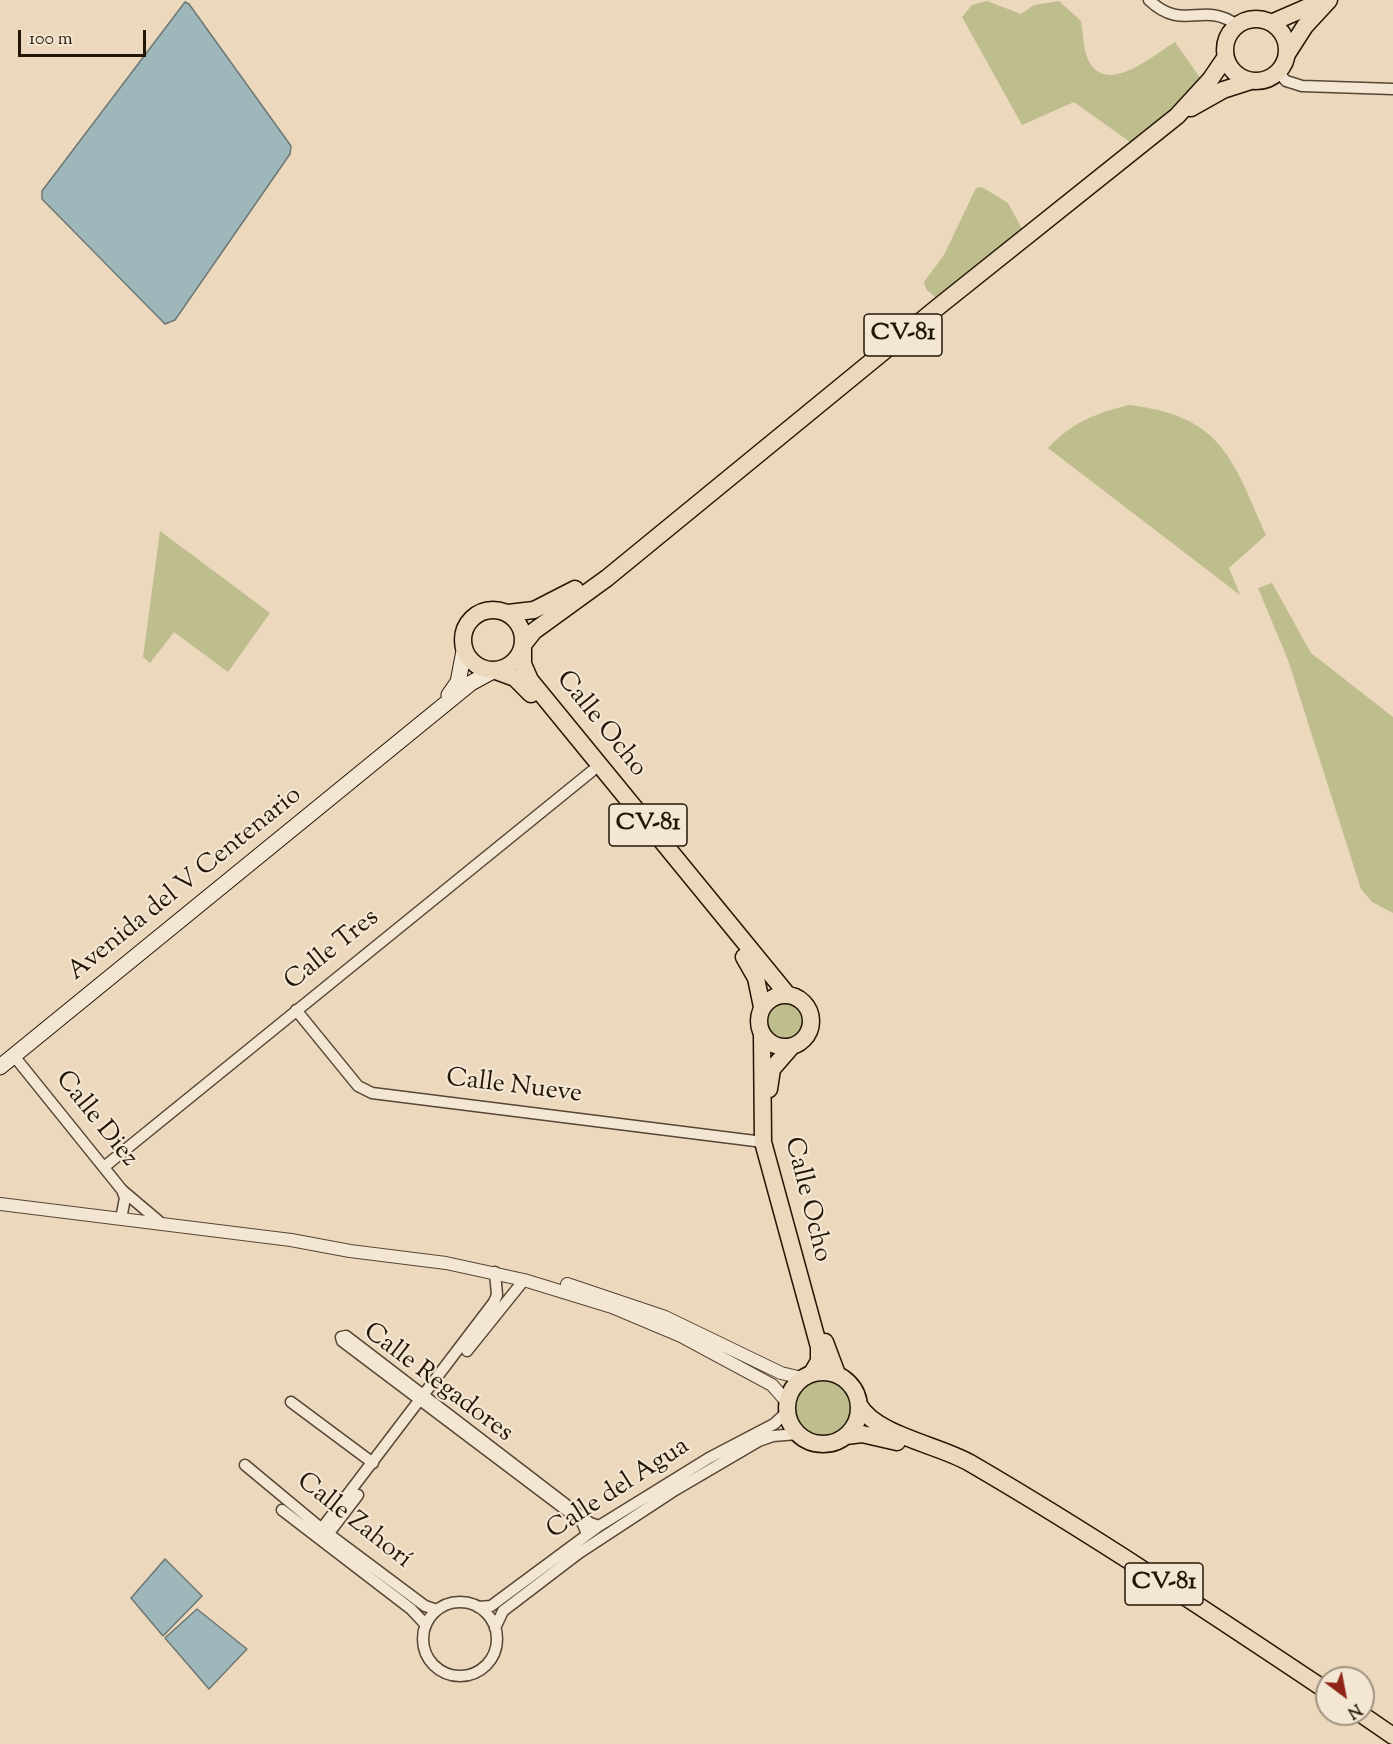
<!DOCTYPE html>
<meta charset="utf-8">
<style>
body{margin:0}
#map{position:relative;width:1393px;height:1744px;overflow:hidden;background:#ecd8bc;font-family:"Sorts Mill Goudy",serif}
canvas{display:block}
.north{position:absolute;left:1315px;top:1666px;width:60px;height:60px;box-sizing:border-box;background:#f3e6d3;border:2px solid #a09381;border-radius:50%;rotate:148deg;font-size:16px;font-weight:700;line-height:24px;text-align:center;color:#241606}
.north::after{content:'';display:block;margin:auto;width:21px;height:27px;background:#8f2418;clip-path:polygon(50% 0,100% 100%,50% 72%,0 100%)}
.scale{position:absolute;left:18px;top:30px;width:128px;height:27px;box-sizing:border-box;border:3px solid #241606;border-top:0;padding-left:8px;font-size:18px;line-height:21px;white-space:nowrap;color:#241606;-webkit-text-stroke:4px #f3e6d3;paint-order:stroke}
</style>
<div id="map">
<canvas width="1393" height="1744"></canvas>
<div class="north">N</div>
<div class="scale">100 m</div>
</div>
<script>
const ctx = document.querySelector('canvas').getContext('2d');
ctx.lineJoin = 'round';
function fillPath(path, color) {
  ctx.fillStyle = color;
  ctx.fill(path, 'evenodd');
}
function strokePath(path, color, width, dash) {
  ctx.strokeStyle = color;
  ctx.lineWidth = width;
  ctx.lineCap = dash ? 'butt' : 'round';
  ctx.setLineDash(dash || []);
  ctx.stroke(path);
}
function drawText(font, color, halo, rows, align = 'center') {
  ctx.font = font + ' "Sorts Mill Goudy",serif';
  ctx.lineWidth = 4.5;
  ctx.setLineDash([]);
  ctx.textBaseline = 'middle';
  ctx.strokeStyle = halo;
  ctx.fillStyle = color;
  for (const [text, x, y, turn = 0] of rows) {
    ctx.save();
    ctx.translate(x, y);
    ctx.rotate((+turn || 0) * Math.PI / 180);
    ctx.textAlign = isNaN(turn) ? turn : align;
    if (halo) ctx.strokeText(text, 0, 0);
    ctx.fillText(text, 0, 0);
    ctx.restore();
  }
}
fillPath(new Path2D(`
 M987 1 1021 14 1034 5 1059 1 1081 21C1083 31 1083 44 1086 54 1101 101 1152 56 1175 42L1203 82 1130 142 1074 102 1022 125 962 17 972 5Z
 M982 187 1008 203 1022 229 936 298 926 289 924 282 944 255 976 188Z
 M1129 405C1222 416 1232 458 1266 535L1229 568 1240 595 1048 448C1073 422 1094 414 1129 405Z
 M160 531 270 613 228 672 174 632 150 663 143 657Z
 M1272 583 1311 653 1393 717V913L1372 902 1361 889 1288 660 1258 588Z
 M765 1021a20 20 0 1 1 40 0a20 20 0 1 1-40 0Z
 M795 1409a28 28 0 1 1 56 0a28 28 0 1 1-56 0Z`), '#bdbd8d');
const water = new Path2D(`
 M185 2 189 4 291 146 290 154 175 320 165 324 42 199V191Z
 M165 1559 202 1596 163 1636 131 1598Z
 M197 1609 247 1649 209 1689 165 1638Z`);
fillPath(water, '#9eb7bb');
strokePath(water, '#6d7773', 1.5);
const minor = new Path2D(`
 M1149 0C1184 33 1202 0 1237 25
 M1278 72 1286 81 1302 86 1393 89
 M296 1010 358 1086 372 1093 763 1142
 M14 1056 122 1190 125 1198 121 1219
 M104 1167 592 771
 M122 1190 161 1223
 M467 1351 524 1280
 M291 1402 373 1463
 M245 1465 322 1529 425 1606 437 1610
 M282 1510 411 1609 426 1625
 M329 1533 358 1495
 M587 1534 582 1522 342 1341 341 1337 346 1336 590 1523 599 1526
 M316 1536 494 1302 497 1295 495 1272
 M423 1639a37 37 0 1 1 74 0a37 37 0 1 1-74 0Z
 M478 1607 491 1606 599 1526 709 1458 774 1424 787 1412
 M495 1628 503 1611 579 1553 672 1492 759 1441 773 1436 797 1434`);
const tertiary = new Path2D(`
 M0 1204 291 1240 350 1251 446 1263 524 1280 612 1307 681 1336 772 1385 787 1402
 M567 1284 665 1317 781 1373 802 1378`);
const secondary = new Path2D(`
 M449 695 458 682 464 651
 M0 1067 471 683 493 671`);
const primary = new Path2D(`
 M1225 50a31 31 0 1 1 62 0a31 31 0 1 1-62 0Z
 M1271 23 1324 0
 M1287 54 1305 26 1329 0
 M1191 108 1223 90 1251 81
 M463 640a30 30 0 1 1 60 0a30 30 0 1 1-60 0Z
 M508 613 534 610 575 589
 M523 645 534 631 607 578 938 307 1177 116 1210 80 1225 58
 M523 649V664L530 680 787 994
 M496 671 515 678 531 694
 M744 957 756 978 762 1007
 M759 1021a26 26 0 1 1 52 0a26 26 0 1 1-52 0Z
 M762 1034 763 1142 819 1347V1361L812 1373
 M769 1089 772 1069 792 1046
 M825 1342 837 1374
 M787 1408a36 36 0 1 1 72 0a36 36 0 1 1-72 0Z
 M859 1405C876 1435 939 1445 970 1463 1092 1534 1210 1613 1327 1691
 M846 1436 862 1434 897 1442
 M1361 1714 1393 1736`);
strokePath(minor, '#564634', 13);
strokePath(tertiary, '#564634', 14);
strokePath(secondary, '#241606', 17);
strokePath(primary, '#241606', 19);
strokePath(minor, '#f3e6d3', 10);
strokePath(tertiary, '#f3e6d3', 12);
strokePath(secondary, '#f3e6d3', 15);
strokePath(primary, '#ecd8bc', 16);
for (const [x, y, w] of [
 [903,335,78],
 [648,825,78],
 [1164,1584,78]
]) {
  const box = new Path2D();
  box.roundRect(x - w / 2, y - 21, w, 42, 4.5);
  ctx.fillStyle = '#f3e6d3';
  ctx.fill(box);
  strokePath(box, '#241606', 1.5);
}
drawText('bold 24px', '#241606', null, [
 ["CV-81",903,335],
 ["CV-81",648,825],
 ["CV-81",1164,1584]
]);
drawText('26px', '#241606', '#f3e6d3', [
 ["Calle Ocho",600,725,51],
 ["Avenida del V Centenario",186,885,-39],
 ["Calle Tres",333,951,-39],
 ["Calle Nueve",514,1088,7],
 ["Calle Diez",95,1120,51],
 ["Calle Ocho",806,1200,76],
 ["Calle Regadores",437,1384,37],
 ["Calle del Agua",619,1490,-33],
 ["Calle Zahorí",353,1522,38]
]);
</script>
